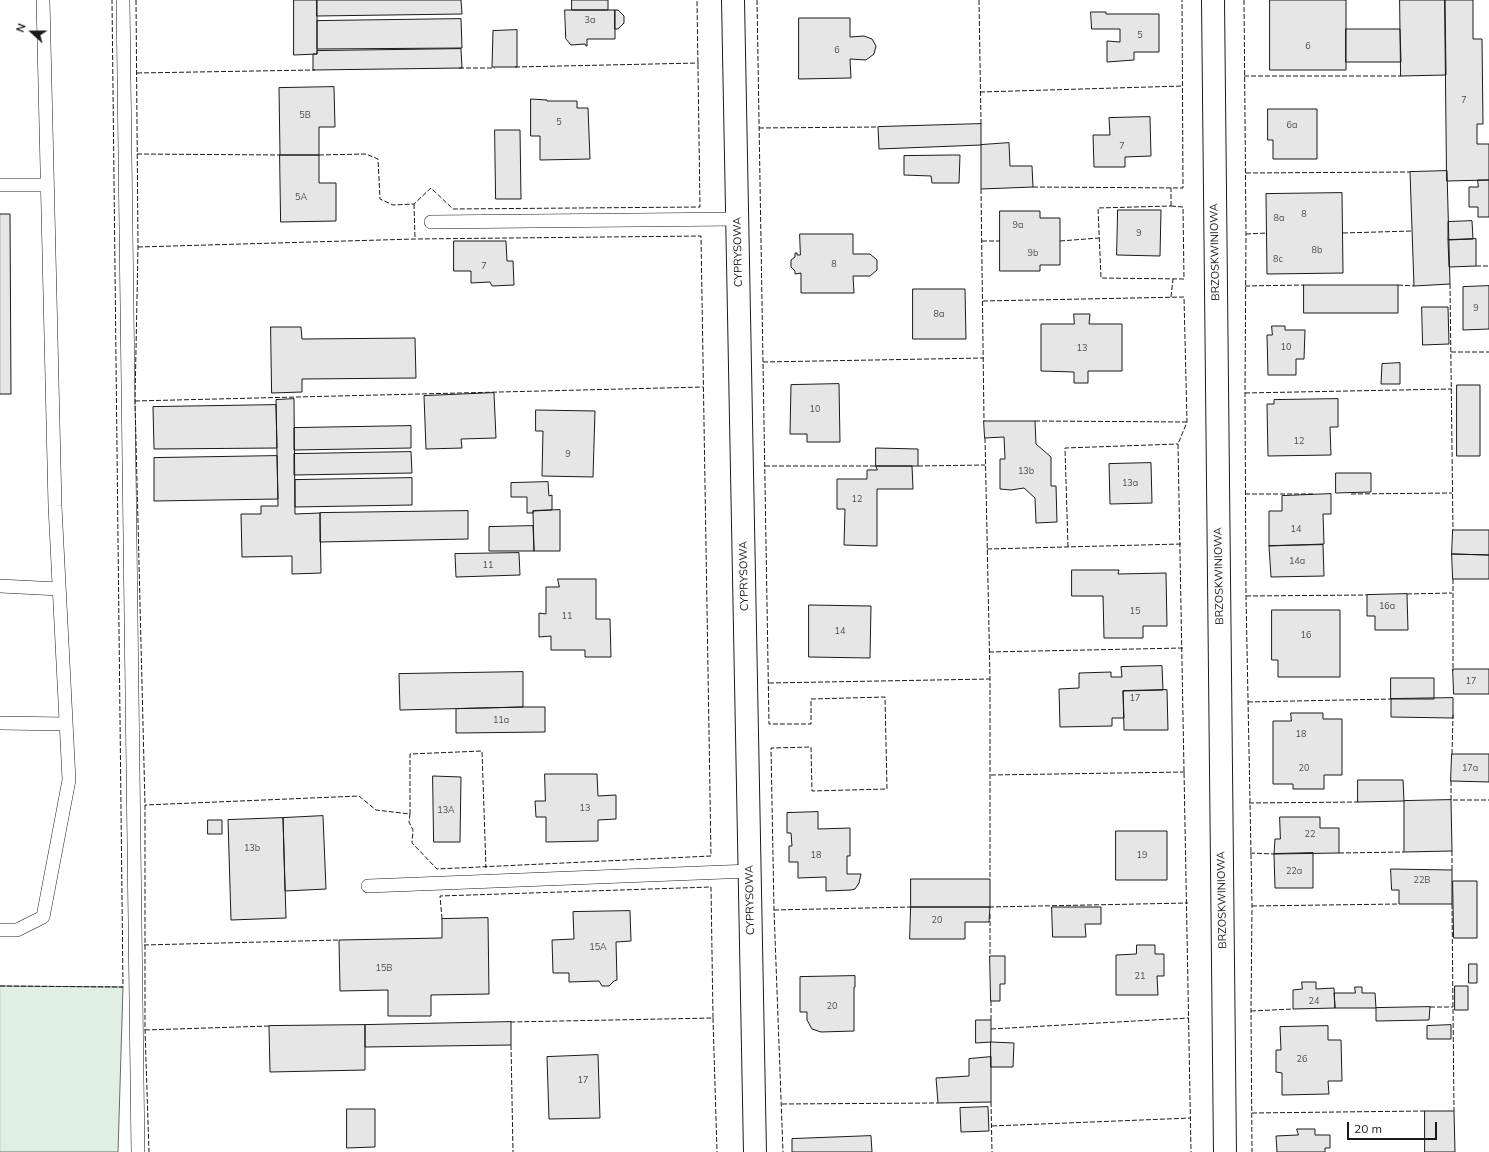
<!DOCTYPE html>
<style>
body{margin:0}
#map{position:relative;width:1489px;height:1152px;overflow:hidden;background:#fff;font-family:Mulish,sans-serif}
canvas{display:block}
.north{position:absolute;left:12px;top:12px;width:40px;height:40px;-webkit-text-stroke:3px #fff;paint-order:stroke;rotate:291deg;font-size:11px;font-weight:700;line-height:16px;text-align:center;color:#1a1a1a}
.north::after{content:'';display:block;margin:auto;width:14px;height:18px;background:#1a1a1a;clip-path:polygon(50% 0,100% 100%,50% 72%,0 100%)}
.scale{position:absolute;left:1347px;top:1122px;width:90px;height:18px;box-sizing:border-box;border:2px solid #1a1a1a;border-top:0;padding-left:5px;font-size:12px;line-height:14px;white-space:nowrap;color:#1a1a1a;-webkit-text-stroke:3px #fff;paint-order:stroke}
</style>
<div id="map">
<canvas width="1489" height="1152"></canvas>
<div class="north">N</div>
<div class="scale">20 m</div>
</div>
<script>
const ctx = document.querySelector('canvas').getContext('2d');
ctx.lineJoin = 'round';
function fillPath(path, color) {
  ctx.fillStyle = color;
  ctx.fill(path, 'evenodd');
}
function strokePath(path, color, width, dash) {
  ctx.strokeStyle = color;
  ctx.lineWidth = width;
  ctx.lineCap = dash ? 'butt' : 'round';
  ctx.setLineDash(dash || []);
  ctx.stroke(path);
}
function drawText(font, color, halo, rows, align = 'center') {
  ctx.font = font + ' Mulish,sans-serif';
  ctx.lineWidth = 3;
  ctx.setLineDash([]);
  ctx.textBaseline = 'middle';
  ctx.strokeStyle = halo;
  ctx.fillStyle = color;
  for (const [text, x, y, turn = 0] of rows) {
    ctx.save();
    ctx.translate(x, y);
    ctx.rotate((+turn || 0) * Math.PI / 180);
    ctx.textAlign = isNaN(turn) ? turn : align;
    if (halo) ctx.strokeText(text, 0, 0);
    ctx.fillText(text, 0, 0);
    ctx.restore();
  }
}
const green = new Path2D(`
 M0 986 123 987 118 1152H0Z`);
fillPath(green, '#e0efe3');
strokePath(green, '#6a6a6a', 1);
const building = new Path2D(`
 M294 0H317V54L294 55Z
 M317 0H461L462 14 317 16Z
 M572 0H608V10H572Z
 M1270 0H1346V70H1270Z
 M1400 0H1445L1446 75 1401 76Z
 M1445 0H1473V39H1482L1483 124H1477V144H1489V180L1447 181Z
 M565 10H615V39H587V46H586L585 44 571 45 566 39Z
 M615 10H618L624 16V23L618 29H615Z
 M1091 12H1106V14H1159V52H1134V60L1107 62V41L1120 42V29H1092Z
 M799 18H850V37L864 36 872 39 876 46 874 54 866 60 850 59 851 78 799 79Z
 M461 19 462 48 317 49V21Z
 M1346 29H1400L1401 62H1346Z
 M517 30V67H492L493 31Z
 M461 49 462 68 313 70V54H317V51Z
 M334 87 335 127H319V155H280L279 88Z
 M531 99 547 100V101H577V108H588L590 159 540 160V136H531Z
 M1268 109H1317V159H1273V140H1268Z
 M1150 117 1151 156 1125 157V167H1094L1093 135H1110L1109 118Z
 M981 124V145L879 149 878 127Z
 M495 130H520L521 199H496Z
 M1009 143 1010 166H1032L1033 187 981 189V145Z
 M280 155H319V183H336V221L281 222Z
 M953 155H960L959 183H932L931 176 904 175V156Z
 M1447 171 1450 284 1414 286 1410 172Z
 M1478 180H1489V217H1478V207H1469V187H1478Z
 M1342 193 1343 273 1267 274 1266 194Z
 M1118 210H1161L1160 256 1117 255Z
 M1000 211H1040V218H1060V265H1040V271H1000Z
 M0 214H10L11 394H0Z
 M1472 221 1473 239 1448 240V222Z
 M800 234H853V254H870L877 260V270L870 276H853L854 293H801V273L795 274V271L791 267V260L795 257V253H797V255H800Z
 M1476 239V266L1449 267 1448 240Z
 M454 241H506L507 261H513L514 285 492 286 490 282 471 283V271H454Z
 M1304 285H1398V313H1304Z
 M1489 286V329L1463 330V287Z
 M913 289H965L966 339H913Z
 M1422 307H1448L1449 344 1423 345Z
 M1074 314H1090L1089 324H1122V371H1088V383H1074V372L1041 371V324H1074Z
 M1272 326H1285V330H1305L1304 359H1296V375H1268L1267 335H1272Z
 M271 327H301L302 339 415 338 416 378 302 379V392L272 393Z
 M1400 363V384H1381L1382 364Z
 M839 384 840 442H807V434H790L791 385Z
 M1457 385H1480V456H1457Z
 M494 393 496 438 461 439 462 448 426 449 424 396Z
 M294 399 295 514 320 513 321 573 292 574V556L242 557 241 514H261V506H278L276 400Z
 M1338 399V427H1330L1331 455 1268 456 1267 404H1274V400Z
 M276 405 277 448 154 449 153 407Z
 M536 410 595 411 593 477 542 476 543 431H536Z
 M984 421H1035L1036 444 1051 457V486H1056L1057 522 1036 523 1035 498 1024 488 1011 490 1000 489V459H1005L1004 437 985 438Z
 M411 426V448L294 450V428Z
 M876 448 918 449V466H876Z
 M411 452 412 473 294 475V454Z
 M277 456 278 499 154 501V458Z
 M1151 463 1152 503 1110 504 1109 464Z
 M876 466H912L913 489H877V546L844 545 845 509H837V479H867V470H877Z
 M1336 473H1371V492L1336 493Z
 M412 478V505L295 507V480Z
 M548 482 549 496 552 495V510L533 511V513H527V497H511V483Z
 M1331 494V514H1323L1324 544 1269 546V511H1282V496Z
 M560 510V551H534L533 511Z
 M468 511V539L320 542V513Z
 M533 526 534 551H489V527Z
 M1453 530H1489V555L1452 554Z
 M1323 545 1324 576 1271 577 1269 546Z
 M519 553 520 575 456 577 455 554Z
 M1452 554 1489 555V579H1453Z
 M1072 570H1119L1118 574 1166 573 1167 626H1143V638H1104L1103 596H1072Z
 M558 579H596V619H610L611 657H585V650H551V636L539 637V613L546 614V587H559Z
 M1407 594 1408 630H1375V616H1367V595Z
 M809 605 871 606 870 658 809 657Z
 M1272 610H1340V677H1278V660H1272Z
 M1162 666 1163 690 1123 691 1124 718H1112V726L1060 727 1059 689 1079 688V673L1111 672V677H1122L1121 667Z
 M1453 669H1489V694H1454Z
 M523 672V707L400 710 399 674Z
 M1391 678H1434V699H1391Z
 M1167 690 1168 730H1124L1123 691Z
 M1453 698V718L1391 717V699Z
 M523 707H545V732L456 733V709Z
 M1291 713H1323V719H1342V775H1324V789H1293V784H1273V721H1291Z
 M1452 754H1489V782L1451 781Z
 M545 774H597L598 796 616 795V819L598 820V841L546 842V817H536L535 801H545Z
 M433 776 461 777 460 842H434Z
 M1358 780H1403L1404 801 1358 802Z
 M1451 800 1452 851 1404 852V801Z
 M818 812V829L850 828V856H847V874H861L859 883 855 889 851 890 826 891V877L798 878V862H789V846H792L791 833H787V813Z
 M323 816 326 889 285 891 283 818Z
 M1280 817H1320V828H1339V853L1274 854 1275 839H1280Z
 M283 818 286 918 231 920 228 820Z
 M208 820H222V834H208Z
 M1116 831H1167V880H1116Z
 M1313 853V888H1275L1274 854Z
 M1391 869 1452 870V904H1399V890H1392Z
 M911 879H990V907H911Z
 M1453 881H1477V938H1454Z
 M911 907H990L989 922H965V939H910Z
 M1052 907H1101V924H1085L1086 937H1053Z
 M630 911 631 941 616 942 617 980 614 981 609 986H602L599 981 569 982V973H553L552 940 574 939 573 912Z
 M488 918 489 994 431 995V1016H388V990L340 991 339 940 442 938V919Z
 M1137 945H1155V954H1164V976H1157L1158 995H1116V955L1136 954Z
 M990 956H1005V984H1000V1001H991Z
 M1469 964H1477V983H1469Z
 M855 976V987H854V1031L821 1032 812 1029 807 1020V1012H800V977Z
 M1302 982H1316V989L1334 988 1335 1008 1293 1009V990L1302 989Z
 M1455 986H1468V1010H1455Z
 M1355 987H1362V993H1375L1376 1008H1335L1334 993H1355Z
 M1430 1007 1429 1020 1376 1021V1008Z
 M976 1020H991V1042L976 1043Z
 M511 1022V1045L365 1047V1025Z
 M365 1025V1070L270 1072 269 1026Z
 M1451 1025V1039H1427V1026Z
 M1328 1026V1040H1341L1342 1081H1328L1329 1094 1282 1095V1073L1276 1072V1050H1281L1280 1027Z
 M991 1042 1014 1043 1013 1067H991Z
 M598 1055 600 1118 549 1119 547 1057Z
 M991 1057V1102L938 1103 936 1078 969 1076V1059Z
 M988 1107 989 1131 961 1132 960 1108Z
 M347 1109H375V1147L347 1148Z
 M1425 1111H1454L1455 1152H1425Z
 M1297 1129H1315V1135H1330V1148H1325V1152H1277L1276 1136 1298 1135Z
 M871 1136 872 1152H792V1139Z`);
fillPath(building, '#e6e6e6');
strokePath(building, '#1a1a1a', 1);
const lane = new Path2D(`
 M123 0 138 1152
 M0 185H47
 M431 222 737 219
 M0 586 59 589
 M0 723 66 724
 M368 886 750 871
 M0 930H17L43 917 69 780 55 506 43 0`);
const street = new Path2D(`
 M733 0 755 1152
 M1213 0 1225 1152`);
strokePath(lane, '#1a1a1a', 14);
strokePath(street, '#1a1a1a', 24);
strokePath(lane, '#fff', 13);
strokePath(street, '#fff', 22);
strokePath(new Path2D(`
 M136 0 138 247 135 401 145 805V1030L149 1152
 M757 0 769 724H811V699L885 697 887 789 812 791 811 747 771 748 774 910 783 1152
 M979 0 981 124
 M1244 0 1246 234 1245 393 1246 596 1252 906 1251 1011 1252 1152
 M515 67 699 63
 M459 68H495
 M137 73 315 70
 M1244 76H1401
 M980 92 1183 86
 M759 128 878 127
 M137 154 280 155
 M319 155 366 154 378 159 380 199 393 205 414 204 431 188 453 209 700 207 697 0
 M1246 173 1410 172
 M1033 187 1183 188 1182 0
 M981 189 984 421
 M414 204 415 239
 M1171 206 1183 207 1184 279 1101 278 1098 208Z
 M1171 206V188
 M1343 233 1412 231
 M1246 234 1267 233
 M982 241H1000
 M1060 241 1099 238
 M138 247 415 239 701 236 711 856 437 869 412 843 413 830 409 822 410 814 376 810 359 796 145 805
 M1476 266H1489
 M1450 284 1453 530
 M1398 285 1414 286
 M1245 286 1304 285
 M1171 297 1173 279
 M983 301 1184 297 1187 422 1178 444 1191 1152
 M1451 352H1489
 M763 362 984 358
 M1245 393 1452 389
 M135 401 703 387
 M1035 421 1187 422
 M985 438 990 679V879
 M765 466H876
 M918 466 985 465
 M1245 494H1315
 M1351 494 1452 493
 M1068 547 1065 448 1178 444
 M987 549 1181 544
 M1453 579V671
 M1407 594 1452 593
 M1246 596 1367 595
 M989 652 1183 648
 M769 683 990 679
 M1248 702 1391 699
 M1452 754 1453 715
 M991 775 1185 772
 M1451 781V800H1489
 M1249 803 1358 802
 M410 814V754L482 751 486 868
 M1250 853 1274 854
 M1339 853 1404 852
 M1452 870V851
 M1452 904 1454 1111
 M1252 906 1399 904
 M990 908V907L1188 903
 M774 910 911 907
 M990 914V956
 M442 919 440 896 711 887 713 1018 511 1022
 M144 945 339 940
 M0 986 123 987 112 0
 M991 1001V1020
 M1430 1007H1453
 M1251 1011 1293 1009
 M713 1018 717 1152
 M991 1029 1189 1018
 M145 1030 269 1026
 M511 1045 513 1152
 M991 1102 992 1152
 M782 1104 938 1103
 M1252 1113 1425 1111
 M992 1126 1191 1118`), '#1a1a1a', 1, [5, 2]);
drawText('9px', '#4d4d4d', null, [
 ["3a",590,20],
 ["5",1140,35],
 ["6",1308,46],
 ["6",837,50],
 ["7",1464,100],
 ["5B",305,115],
 ["5",559,122],
 ["6a",1292,125],
 ["7",1122,146],
 ["5A",301,197],
 ["8",1304,214],
 ["8a",1279,218],
 ["9a",1018,225],
 ["9",1139,233],
 ["8b",1317,250],
 ["9b",1033,253],
 ["8c",1278,259],
 ["8",834,264],
 ["7",484,266],
 ["9",1476,308],
 ["8a",939,314],
 ["10",1286,347],
 ["13",1082,348],
 ["10",815,409],
 ["12",1299,441],
 ["9",568,454],
 ["13b",1026,471],
 ["13a",1130,483],
 ["12",857,499],
 ["14",1296,529],
 ["14a",1297,561],
 ["11",488,565],
 ["16a",1387,606],
 ["15",1135,611],
 ["11",567,616],
 ["14",840,631],
 ["16",1306,635],
 ["17",1471,681],
 ["17",1135,698],
 ["11a",501,720],
 ["18",1301,734],
 ["20",1304,768],
 ["17a",1470,768],
 ["13",585,808],
 ["13A",446,810],
 ["22",1310,834],
 ["13b",252,848],
 ["18",816,855],
 ["19",1142,855],
 ["22a",1294,871],
 ["22B",1422,880],
 ["20",937,920],
 ["15A",598,947],
 ["15B",384,968],
 ["21",1140,976],
 ["24",1314,1001],
 ["20",832,1006],
 ["26",1302,1059],
 ["17",583,1080]
]);
drawText('11px', '#1a1a1a', '#fff', [
 ["CYPRYSOWA",738,252,-91],
 ["BRZOSKWINIOWA",1215,252,-91],
 ["CYPRYSOWA",744,576,-91],
 ["BRZOSKWINIOWA",1219,576,-91],
 ["CYPRYSOWA",750,900,-91],
 ["BRZOSKWINIOWA",1222,900,-91]
]);
</script>
